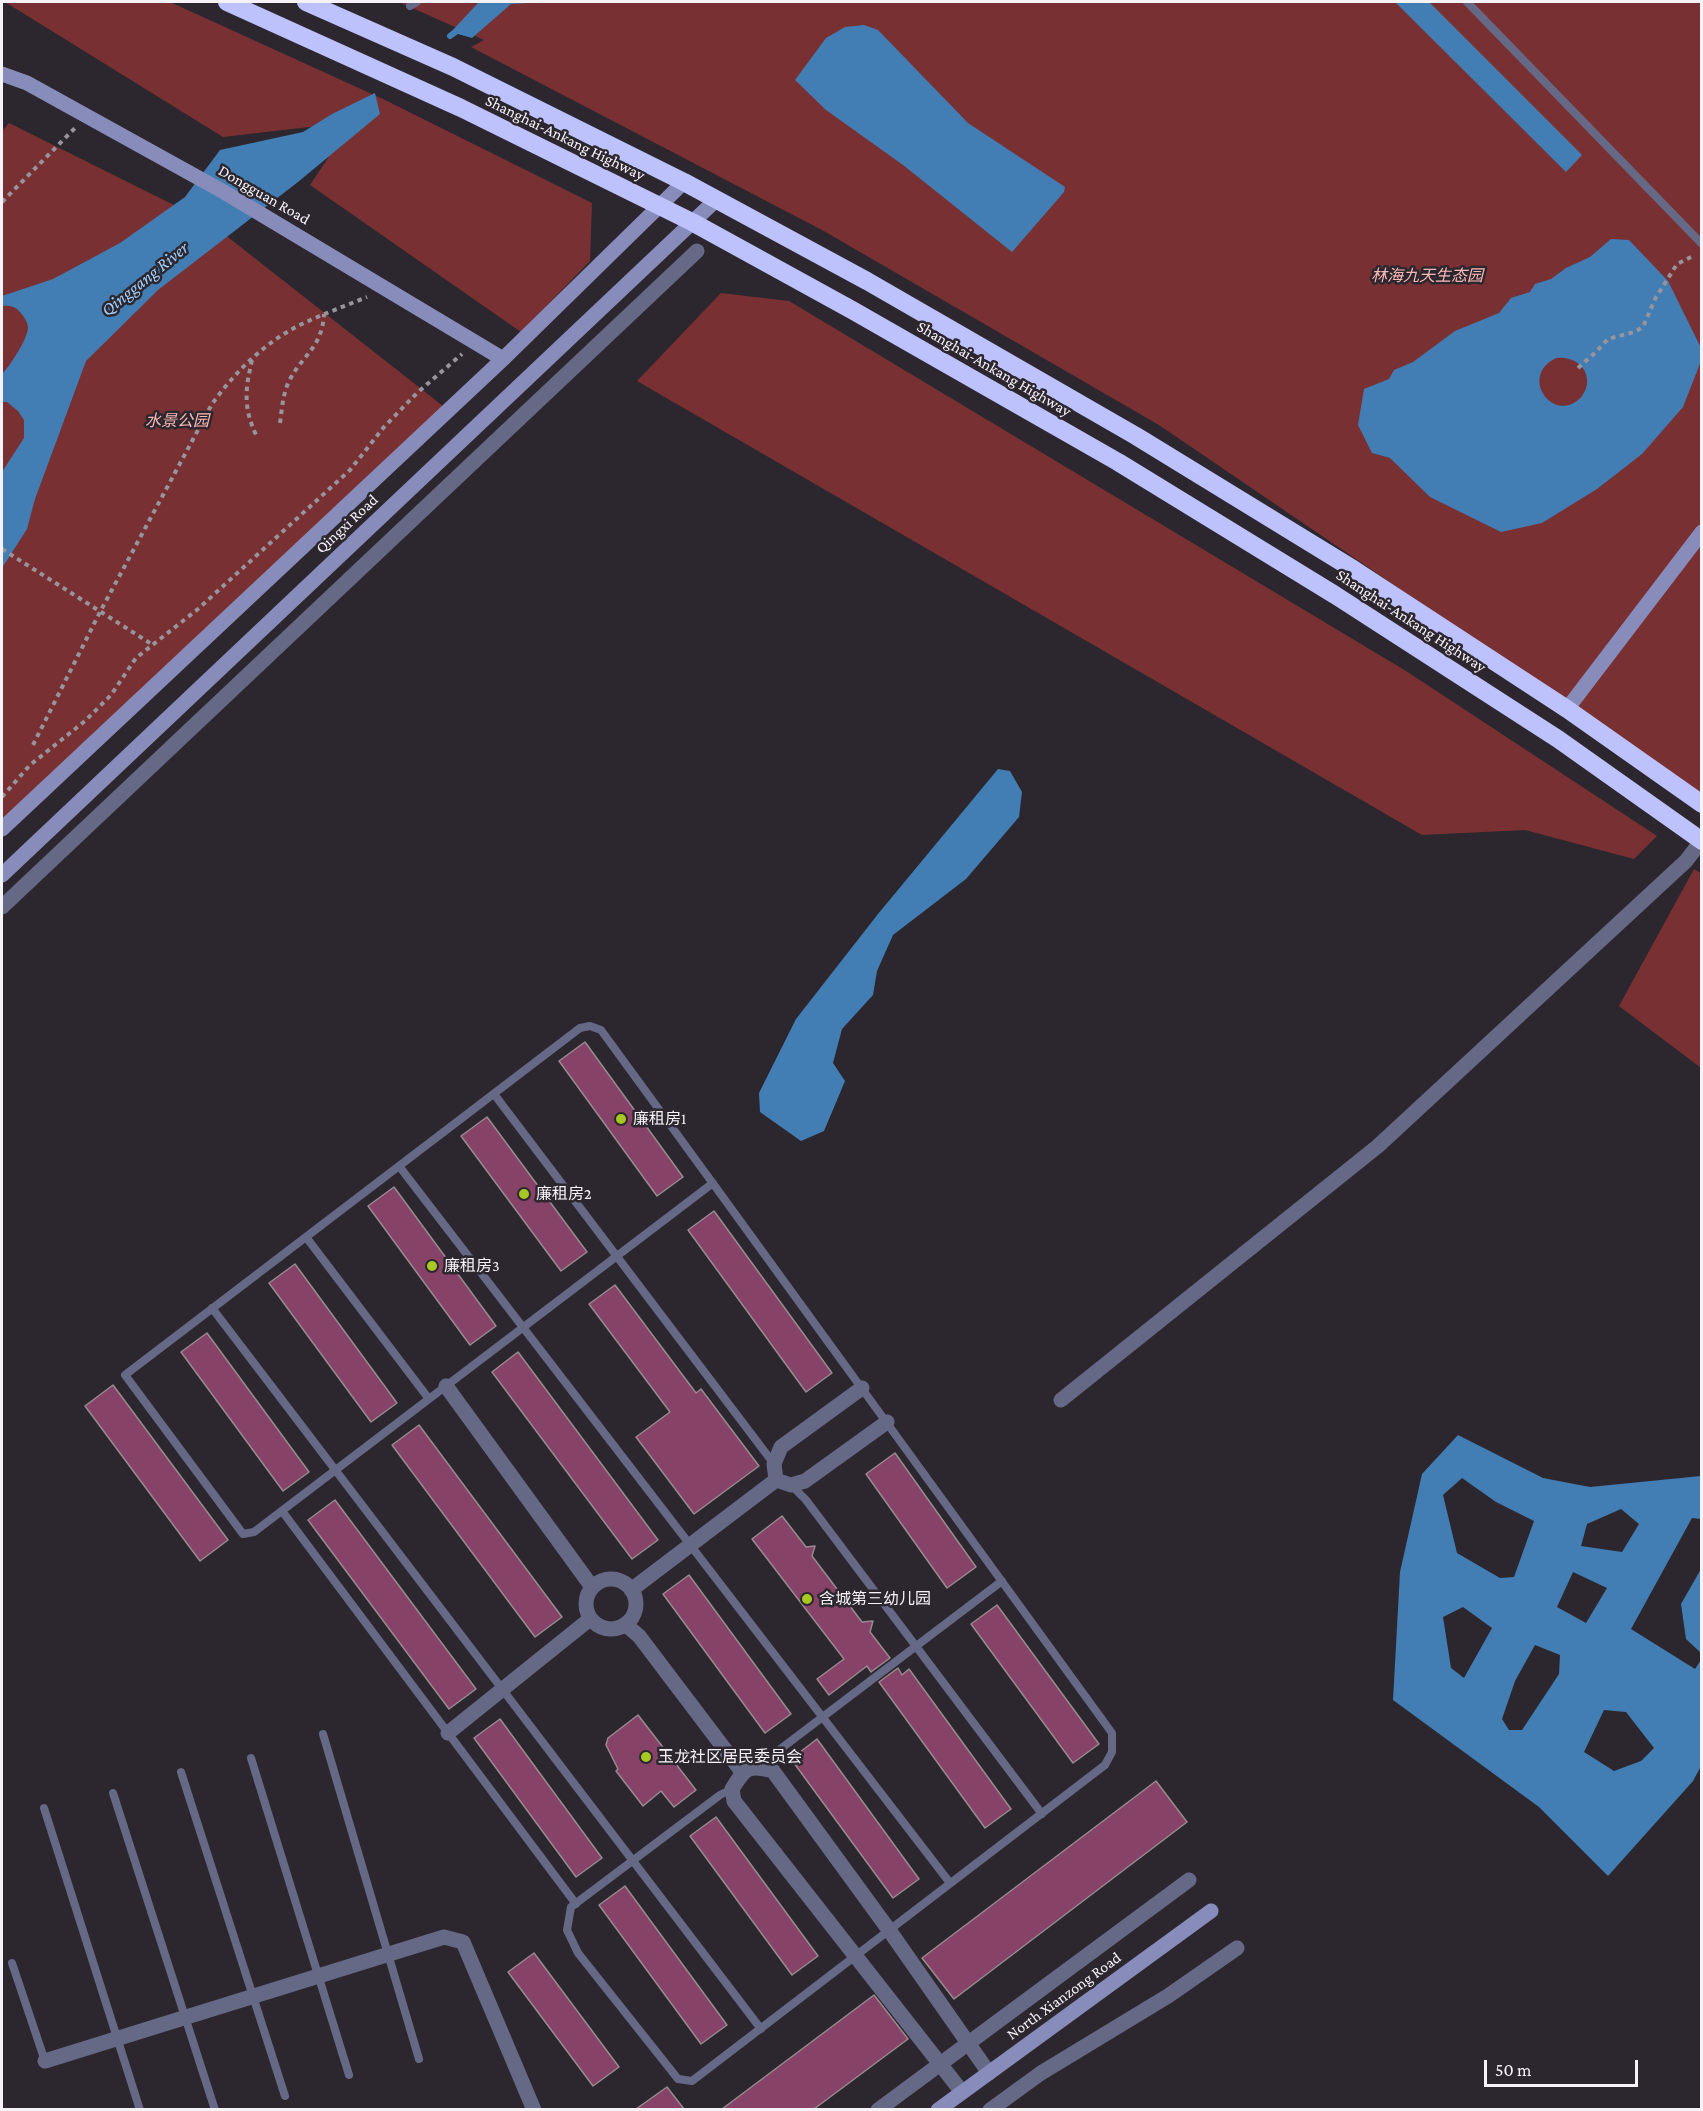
<!DOCTYPE html>
<meta charset="utf-8">
<style>
body{margin:0}
#map{position:relative;width:1703px;height:2111px;overflow:hidden;background:#2c272f;font-family:"Crimson Pro",serif}
canvas{display:block}
.frame{position:absolute;inset:0;border:3px solid #f6f3f8;pointer-events:none}
.scale{position:absolute;left:1484px;top:2060px;width:154px;height:27px;box-sizing:border-box;border:3px solid #f6f3f8;border-top:0;padding-left:8px;font-size:18px;line-height:21px;white-space:nowrap;color:#f6f3f8;-webkit-text-stroke:4px #2c272f;paint-order:stroke}
</style>
<div id="map">
<canvas width="1703" height="2111"></canvas>
<div class="frame"></div>
<div class="scale">50 m</div>
</div>
<script>
const ctx = document.querySelector('canvas').getContext('2d');
ctx.lineJoin = 'round';
function fillPath(path, color) {
  ctx.fillStyle = color;
  ctx.fill(path, 'evenodd');
}
function strokePath(path, color, width, dash) {
  ctx.strokeStyle = color;
  ctx.lineWidth = width;
  ctx.lineCap = dash ? 'butt' : 'round';
  ctx.setLineDash(dash || []);
  ctx.stroke(path);
}
function drawText(font, color, halo, rows, align = 'center') {
  ctx.font = font + ' "Crimson Pro","Noto Sans SC",serif';
  ctx.lineWidth = 5;
  ctx.setLineDash([]);
  ctx.textBaseline = 'middle';
  ctx.strokeStyle = halo;
  ctx.fillStyle = color;
  for (const [text, x, y, turn = 0] of rows) {
    ctx.save();
    ctx.translate(x, y);
    ctx.rotate((+turn || 0) * Math.PI / 180);
    ctx.textAlign = isNaN(turn) ? turn : align;
    if (halo) ctx.strokeText(text, 0, 0);
    ctx.fillText(text, 0, 0);
    ctx.restore();
  }
}
fillPath(new Path2D(`
 M5 2H170L385 100 592 203 590 261 521 332 310 185 352 122 223 137Z
 M399 2H1701V794L1159 425 822 230 471 47 484 40Z
 M9 123 210 223 448 410 2 829V131Z
 M721 293 789 301 1406 671 1657 836 1634 859 1525 830 1422 835 637 381Z
 M1694 869 1702 874 1701 1068 1619 1006Z`), '#793032');
fillPath(new Path2D(`
 M479 2H548L511 4 472 38 451 32Z
 M1395 2H1429L1582 155 1566 172Z
 M864 25 878 30 968 123 1065 187 1064 192 1012 252 903 165 826 110 795 80 826 38 845 27Z
 M375 93 380 114 298 182 158 290 86 361 35 499 27 529 2 568V472L24 438V420L18 411 7 402H2V374C10 366 27 340 28 328 28 322 23 315 19 311 15 306 8 305 2 306V296L53 279 120 243 185 197 220 150 303 132 332 114Z
 M1611 239 1629 240 1668 281 1701 348V361L1683 407 1642 454 1597 489 1542 523 1501 532 1430 497 1390 458 1372 453 1358 425 1364 389 1389 379 1394 370 1413 362 1455 331 1499 313 1511 298 1530 292 1535 284 1551 279 1566 268 1590 257ZM1556 358C1572 356 1589 366 1587 384 1586 390 1583 396 1578 400 1552 422 1519 376 1556 358Z
 M998 769 1010 771 1022 792 1019 817 966 879 893 935 877 971 873 995 842 1029 833 1063 845 1081 824 1131 801 1141 760 1112 759 1093 796 1019 878 914Z
 M1458 1435 1543 1478 1590 1487 1701 1476V1519L1692 1518 1631 1629 1695 1669 1701 1660V1766L1693 1781 1608 1876 1539 1807 1393 1700 1400 1572 1422 1474ZM1462 1478 1496 1502 1534 1521 1514 1577 1500 1578 1457 1553 1443 1495ZM1621 1509 1639 1524 1622 1552 1581 1546 1587 1524ZM1573 1572 1607 1588 1586 1623 1557 1607ZM1463 1607 1492 1628 1464 1678 1451 1668 1443 1617ZM1535 1645 1560 1655 1559 1674 1522 1730H1509L1502 1719 1515 1681ZM1604 1710 1626 1712 1654 1748 1641 1761 1614 1771 1584 1752Z
 M1701 1569V1653L1686 1639 1681 1604Z`), '#427eb3');
strokePath(new Path2D(`
 M450 36 461 28`), '#427eb3', 6);
const building = new Path2D(`
 M585 1042 683 1177 657 1196 559 1061Z
 M487 1117 587 1252 561 1271 461 1136Z
 M394 1187 496 1326 470 1345 368 1206Z
 M714 1211 832 1373 806 1392 688 1230Z
 M295 1264 397 1403 371 1422 269 1283Z
 M615 1285 696 1393 701 1389 759 1466 694 1514 636 1437 670 1412 589 1304Z
 M207 1333 309 1472 283 1491 181 1352Z
 M518 1352 658 1540 632 1559 492 1372Z
 M113 1385 228 1540 200 1561 85 1406Z
 M419 1425 562 1617 535 1637 392 1445Z
 M895 1453 976 1567 947 1588 866 1474Z
 M335 1500 476 1689 449 1709 308 1520Z
 M782 1516 806 1547 815 1546 812 1556 862 1622 873 1621 870 1632 890 1658 871 1672 867 1666 829 1695 817 1679 844 1659 752 1539Z
 M689 1575 791 1714 765 1733 663 1594Z
 M997 1605 1099 1744 1073 1763 971 1624Z
 M898 1668 902 1675 909 1669 1011 1809 985 1828 879 1682Z
 M638 1715 696 1790 674 1807 661 1791 643 1806 616 1771 618 1769 606 1745 608 1738Z
 M500 1719 602 1858 576 1877 474 1738Z
 M817 1739 919 1879 893 1898 791 1759Z
 M1156 1781 1187 1822 954 1999 922 1958Z
 M716 1817 818 1956 792 1975 690 1836Z
 M625 1886 727 2025 701 2044 599 1905Z
 M534 1953 619 2067 593 2086 508 1972Z
 M874 1995 908 2039 814 2109H722Z
 M667 2087 684 2109H636Z`);
fillPath(building, '#864267');
strokePath(building, '#978b90', 1.5);
strokePath(new Path2D(`
 M2 202 75 128
 M252 360C245 390 243 408 257 437
 M1578 368 1596 352 1608 339 1634 332 1643 327 1655 299 1677 264 1695 255
 M280 423C282 408 283 394 289 381 303 354 322 348 324 314
 M2 549 153 645
 M33 745 100 612 212 404C235 372 266 341 302 324 323 314 345 306 367 297
 M2 797 30 765 85 721 111 695 136 658 198 609 350 470 384 427 417 393 462 354`), '#98949b', 4, [4.5, 4.5]);
strokePath(new Path2D(`
 M1467 2 1702 244
 M410 6 417 2
 M494 1094 774 1464
 M399 1166 950 1883
 M713 1183 254 1532 243 1534 125 1375 580 1028 590 1026 601 1030C772 1264 942 1499 1112 1733V1752L1105 1765 692 2081 678 2079 578 1953 567 1930 571 1907 720 1795 732 1789
 M306 1237 429 1399
 M212 1308 761 2029
 M791 1485 806 1500 1042 1814
 M282 1511 576 1904
 M323 1734 419 2059
 M251 1758 349 2075
 M758 1766 1002 1581
 M181 1772 285 2096
 M113 1793 215 2110
 M44 1808 140 2110
 M12 1963 45 2061`), '#666986', 8);
strokePath(new Path2D(`
 M2 907 697 251
 M446 1386 592 1587
 M862 1388 781 1447 774 1464 776 1480 791 1485 805 1481 887 1422
 M1061 1400 1378 1146 1686 861 1702 840
 M586 1604a25 25 0 1 1 50 0a25 25 0 1 1-50 0Z
 M631 1590 776 1480
 M626 1625 639 1636 742 1772
 M448 1733 590 1619
 M45 2061 444 1937 463 1942 534 2110
 M962 2092 734 1801 732 1789C745 1768 748 1764 773 1771L889 1930 989 2073
 M878 2110 1189 1880
 M990 2110 1041 2073 1168 1996 1237 1948`), '#666986', 15);
strokePath(new Path2D(`
 M2 74 27 83 224 192 503 359
 M1567 709 1702 532
 M2 829 503 359 684 182
 M2 875 717 199
 M938 2110 1211 1911`), '#888cbb', 15);
strokePath(new Path2D(`
 M227 2 461 108 692 222 852 310 1118 462 1335 595 1558 739 1702 841
 M306 2 453 67 684 182 867 281 1136 436 1353 569 1567 709 1702 804`), '#bdc1fc', 18);
for (const [x, y, r, color] of [
 [621,1119,6,"#a6c820"],
 [524,1194,6,"#a6c820"],
 [432,1266,6,"#a6c820"],
 [807,1599,6,"#a6c820"],
 [646,1757,6,"#a6c820"]
]) {
  const dot = new Path2D();
  dot.arc(x, y, r, 0, 2 * Math.PI);
  ctx.fillStyle = color;
  ctx.fill(dot);
  strokePath(dot, '#2c272f', 2);
}
drawText('16px', '#f6f3f8', '#2c272f', [
 ["Shanghai-Ankang Highway",565,138,26],
 ["Dongguan Road",264,195,30],
 ["Shanghai-Ankang Highway",994,369,30],
 ["Qingxi Road",347,524,-43],
 ["Shanghai-Ankang Highway",1411,621,33],
 ["North Xianzong Road",1064,1996,-36]
]);
drawText('italic 16px', '#feb9b6', '#2c272f', [
 ["林海九天生态园",1427,276],
 ["水景公园",177,421]
]);
drawText('16px', '#f6f3f8', '#2c272f', [
 ["廉租房1",633,1119],
 ["廉租房2",536,1194],
 ["廉租房3",444,1266],
 ["含城第三幼儿园",819,1599],
 ["玉龙社区居民委员会",658,1757]
], 'left');
drawText('italic 18px', '#a2d1fe', '#2c272f', [
 ["Qinggang River",145,279,-39]
]);
</script>
